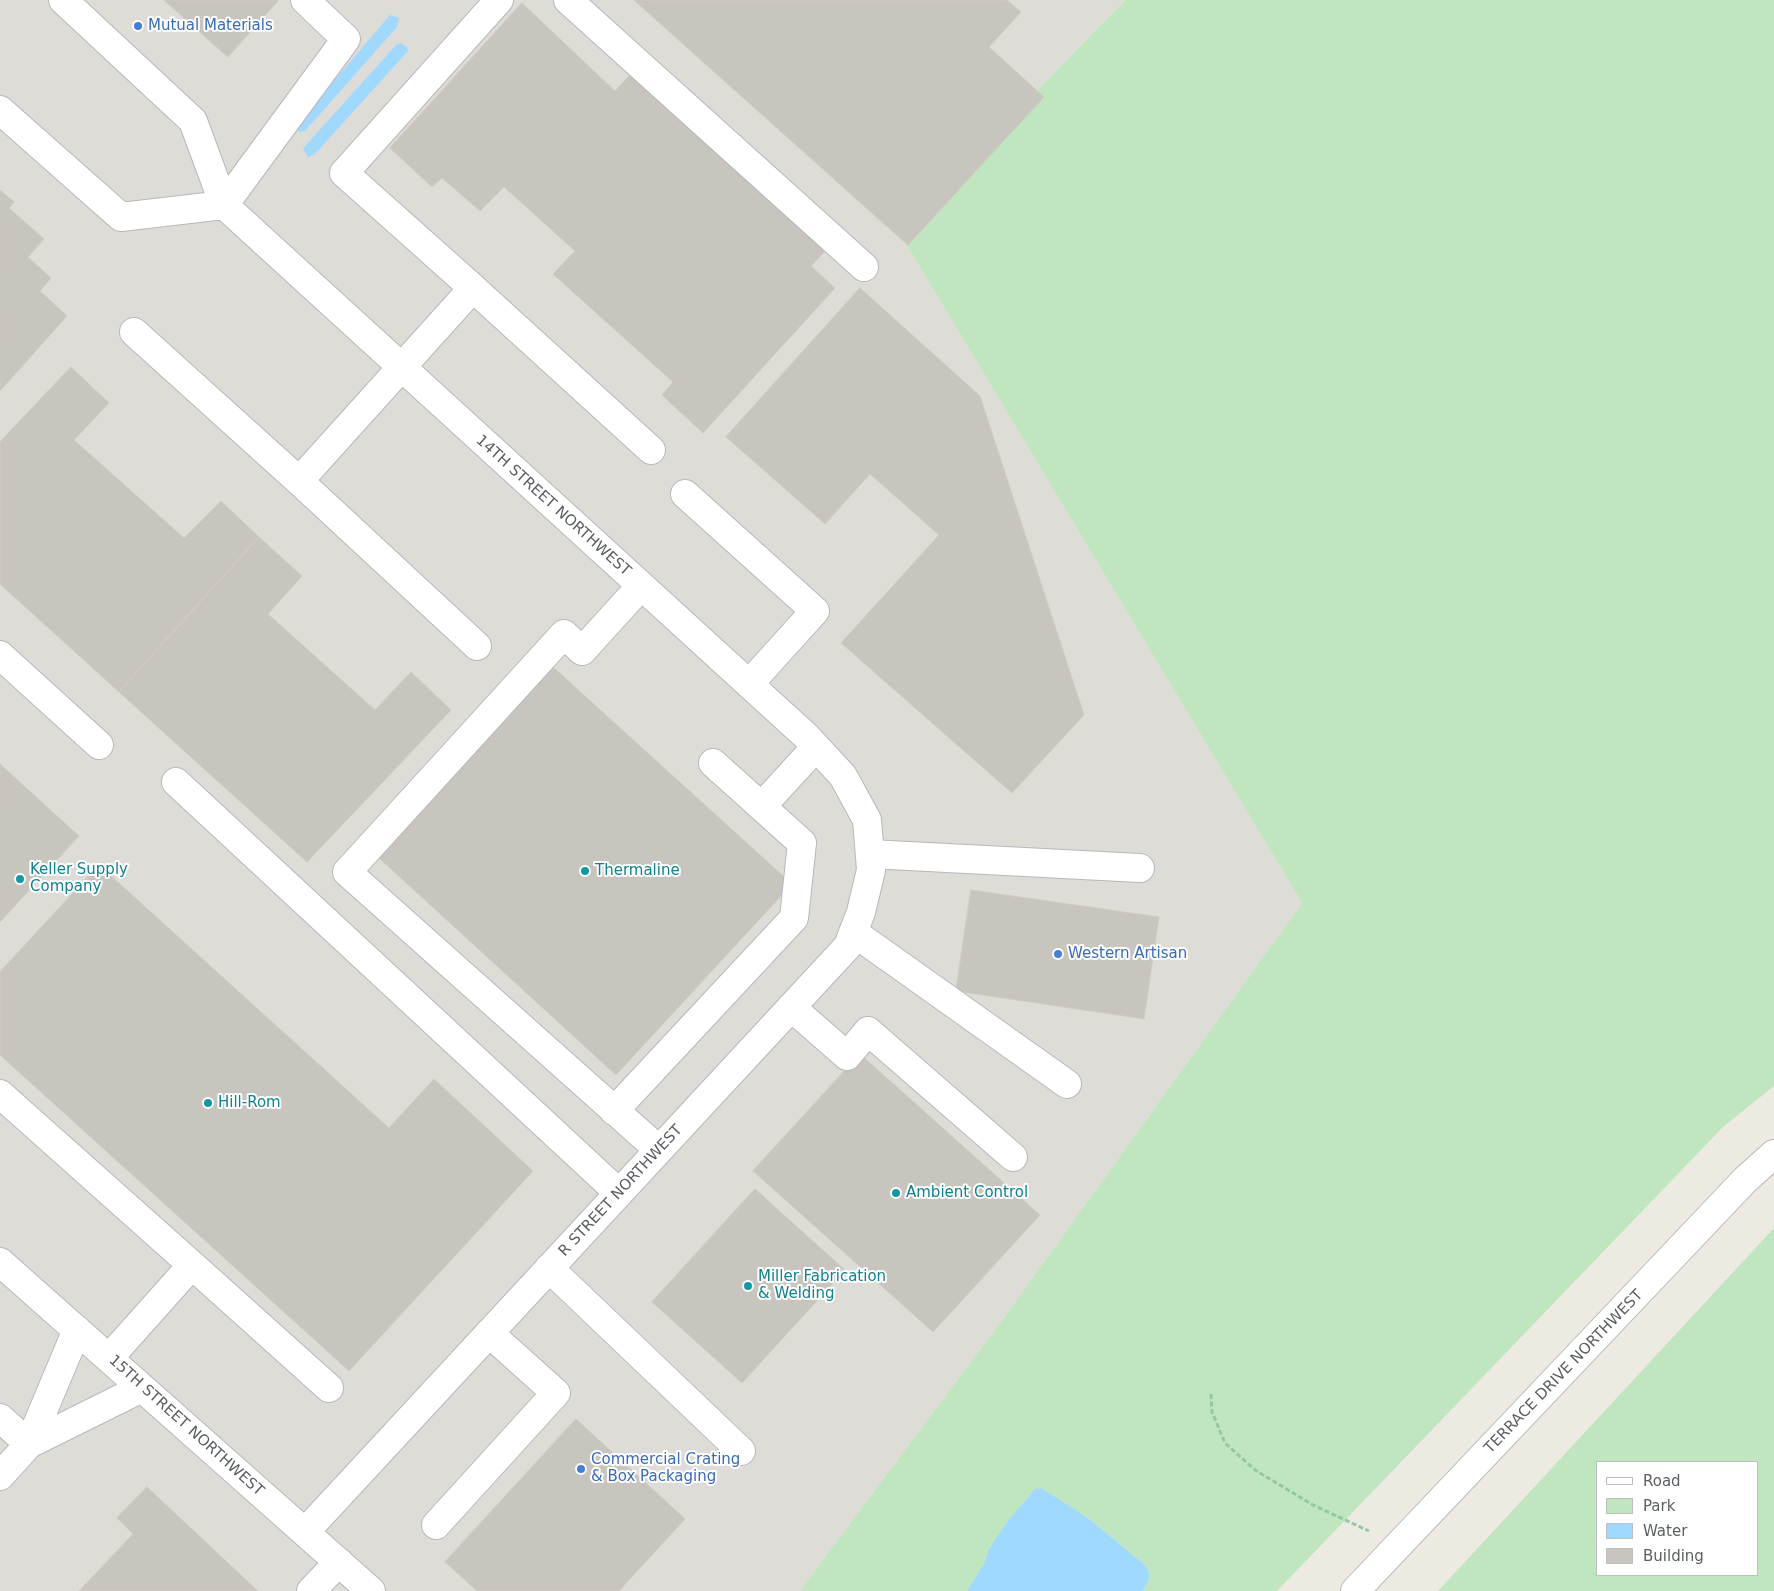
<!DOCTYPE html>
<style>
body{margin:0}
#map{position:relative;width:1774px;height:1591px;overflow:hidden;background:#edeae2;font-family:"DejaVu Sans",sans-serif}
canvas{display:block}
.legend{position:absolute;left:1596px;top:1461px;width:162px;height:115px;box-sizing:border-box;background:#fff;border:1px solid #bdbfc1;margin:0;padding:6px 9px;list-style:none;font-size:15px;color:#5a5e63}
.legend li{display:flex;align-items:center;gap:10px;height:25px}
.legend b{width:25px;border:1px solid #bdbfc1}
</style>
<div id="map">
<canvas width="1774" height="1591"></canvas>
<ul class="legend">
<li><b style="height:6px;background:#fff"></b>Road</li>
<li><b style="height:14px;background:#bfe6be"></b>Park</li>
<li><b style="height:14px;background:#a0d9ff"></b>Water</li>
<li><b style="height:14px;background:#c8c5bf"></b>Building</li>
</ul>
</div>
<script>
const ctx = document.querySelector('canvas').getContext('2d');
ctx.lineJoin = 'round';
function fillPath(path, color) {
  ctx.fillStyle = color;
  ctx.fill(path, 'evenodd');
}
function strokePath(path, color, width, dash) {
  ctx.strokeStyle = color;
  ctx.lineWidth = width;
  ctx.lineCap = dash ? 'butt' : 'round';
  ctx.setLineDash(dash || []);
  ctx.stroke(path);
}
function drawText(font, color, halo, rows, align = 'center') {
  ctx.font = font + ' "DejaVu Sans",sans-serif';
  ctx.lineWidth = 4;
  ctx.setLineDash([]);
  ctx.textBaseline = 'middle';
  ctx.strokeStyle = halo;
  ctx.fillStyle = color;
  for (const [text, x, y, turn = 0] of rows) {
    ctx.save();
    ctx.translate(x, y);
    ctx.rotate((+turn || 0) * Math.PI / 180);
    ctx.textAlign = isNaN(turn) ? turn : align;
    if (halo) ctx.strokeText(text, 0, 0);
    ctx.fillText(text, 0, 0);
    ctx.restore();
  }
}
fillPath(new Path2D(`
 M0 0H1125L899 232 1302 903 1011 1308 800 1591H0Z`), '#dedcd6');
fillPath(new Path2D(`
 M1125 0H1774V1086L1723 1127 1277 1591H1143L1149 1579 1145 1565 1088 1518 1040 1488 1035 1490 1027 1498 988 1550 985 1562 967 1591H800L1011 1308 1302 903 899 232Z
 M1774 1228V1591H1438ZM1598 1462H1758V1575H1598Z`), '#bfe6be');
fillPath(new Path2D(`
 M390 15 399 18 397 27 305 131 300 132 297 129 306 114Z
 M401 43 407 47 408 51 315 154 308 157 303 149 307 144 396 45Z
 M1041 1488 1088 1518 1145 1565C1152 1577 1149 1580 1143 1591H967L985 1562 988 1550 1008 1521 1035 1489Z`), '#a0d9ff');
const building = new Path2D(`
 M164 0H277L278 1 228 57Z
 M634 0H1007L1021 12 989 47 1044 97 908 245Z
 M522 3 615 91 631 74 825 251 811 266 835 288 703 433 662 395 673 382 553 274 575 251 504 187 480 211 442 178 432 187 390 148Z
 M0 190 14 202 9 208 44 239 28 257 51 278 40 291 67 316 0 391Z
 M860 288 980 396 1084 715 1012 793 841 643 939 535 870 474 825 524 726 437Z
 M71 367 109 403 74 440 184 538 221 501 259 537 119 692 0 584V442Z
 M259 537 302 576 268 614 375 710 411 672 451 710 307 862 119 692Z
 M553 667 792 884 616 1075 379 858Z
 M0 764 79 836 0 922Z
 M99 865 389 1128 434 1079 533 1171 349 1371 0 1055V972Z
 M971 890 1159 917 1144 1019 956 991Z
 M860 1054 1040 1215 933 1332 753 1171Z
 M755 1189 845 1270 742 1383 652 1302Z
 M576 1419 685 1519 619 1591H477L445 1562Z
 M147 1487 258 1591H79L133 1534 117 1518Z`);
fillPath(building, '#c8c5bf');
strokePath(building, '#d2ccc0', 1);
const minor = new Path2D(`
 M63 0 193 121 224 205 806 736 843 776 867 820 871 870 861 912 848 946 305 1532
 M568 0 864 267
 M0 110 121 217 224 205 346 39 305 0
 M473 288 651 450
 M134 332 299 481 473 288 344 173 499 0
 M299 481 477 646
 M685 494 815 611 749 684
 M641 586 582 651 564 634 347 872 659 1150
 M0 655 99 745
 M176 782 619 1193
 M762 806 816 747
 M870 854 1140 868
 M853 932 1067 1084
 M791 1007 847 1056 868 1031 1013 1157
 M0 1094 192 1265 109 1358
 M614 1111 794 918 802 843 713 763
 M0 1262 371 1591
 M192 1265 329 1388
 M549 1268 741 1451
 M0 1418 29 1444 142 1388
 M0 1476 29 1444 77 1330
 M436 1525 556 1393 489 1333
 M311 1591 339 1562
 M1355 1591 1745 1180 1774 1154`);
strokePath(minor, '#b5b8bd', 30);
strokePath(new Path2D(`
 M1211 1394 1212 1412 1225 1443 1255 1470 1313 1505 1369 1531`), '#96c7a3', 3, [5, 2.5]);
strokePath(minor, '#fff', 28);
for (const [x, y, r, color] of [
 [138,26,5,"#3f7fe0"],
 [585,871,5,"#0f9aa8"],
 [20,879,5,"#0f9aa8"],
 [1058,954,5,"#3f7fe0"],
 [208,1103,5,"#0f9aa8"],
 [896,1193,5,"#0f9aa8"],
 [748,1286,5,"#0f9aa8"],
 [581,1469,5,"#3f7fe0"]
]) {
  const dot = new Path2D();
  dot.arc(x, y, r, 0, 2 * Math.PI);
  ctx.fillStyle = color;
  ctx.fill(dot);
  strokePath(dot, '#fff', 2);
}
drawText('15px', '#366cbe', '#fff', [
 ["Mutual Materials",148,26],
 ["Western Artisan",1068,954],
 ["Commercial Crating",591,1460],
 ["& Box Packaging",591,1477]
], 'left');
drawText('15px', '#5a5e63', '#fff', [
 ["14TH STREET NORTHWEST",553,506,42],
 ["R STREET NORTHWEST",621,1191,-47],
 ["TERRACE DRIVE NORTHWEST",1564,1372,-46],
 ["15TH STREET NORTHWEST",186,1426,42]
]);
drawText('15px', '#0d838f', '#fff', [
 ["Keller Supply",30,870],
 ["Company",30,887],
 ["Thermaline",595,871],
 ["Hill-Rom",218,1103],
 ["Ambient Control",906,1193],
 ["Miller Fabrication",758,1277],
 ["& Welding",758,1294]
], 'left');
</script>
